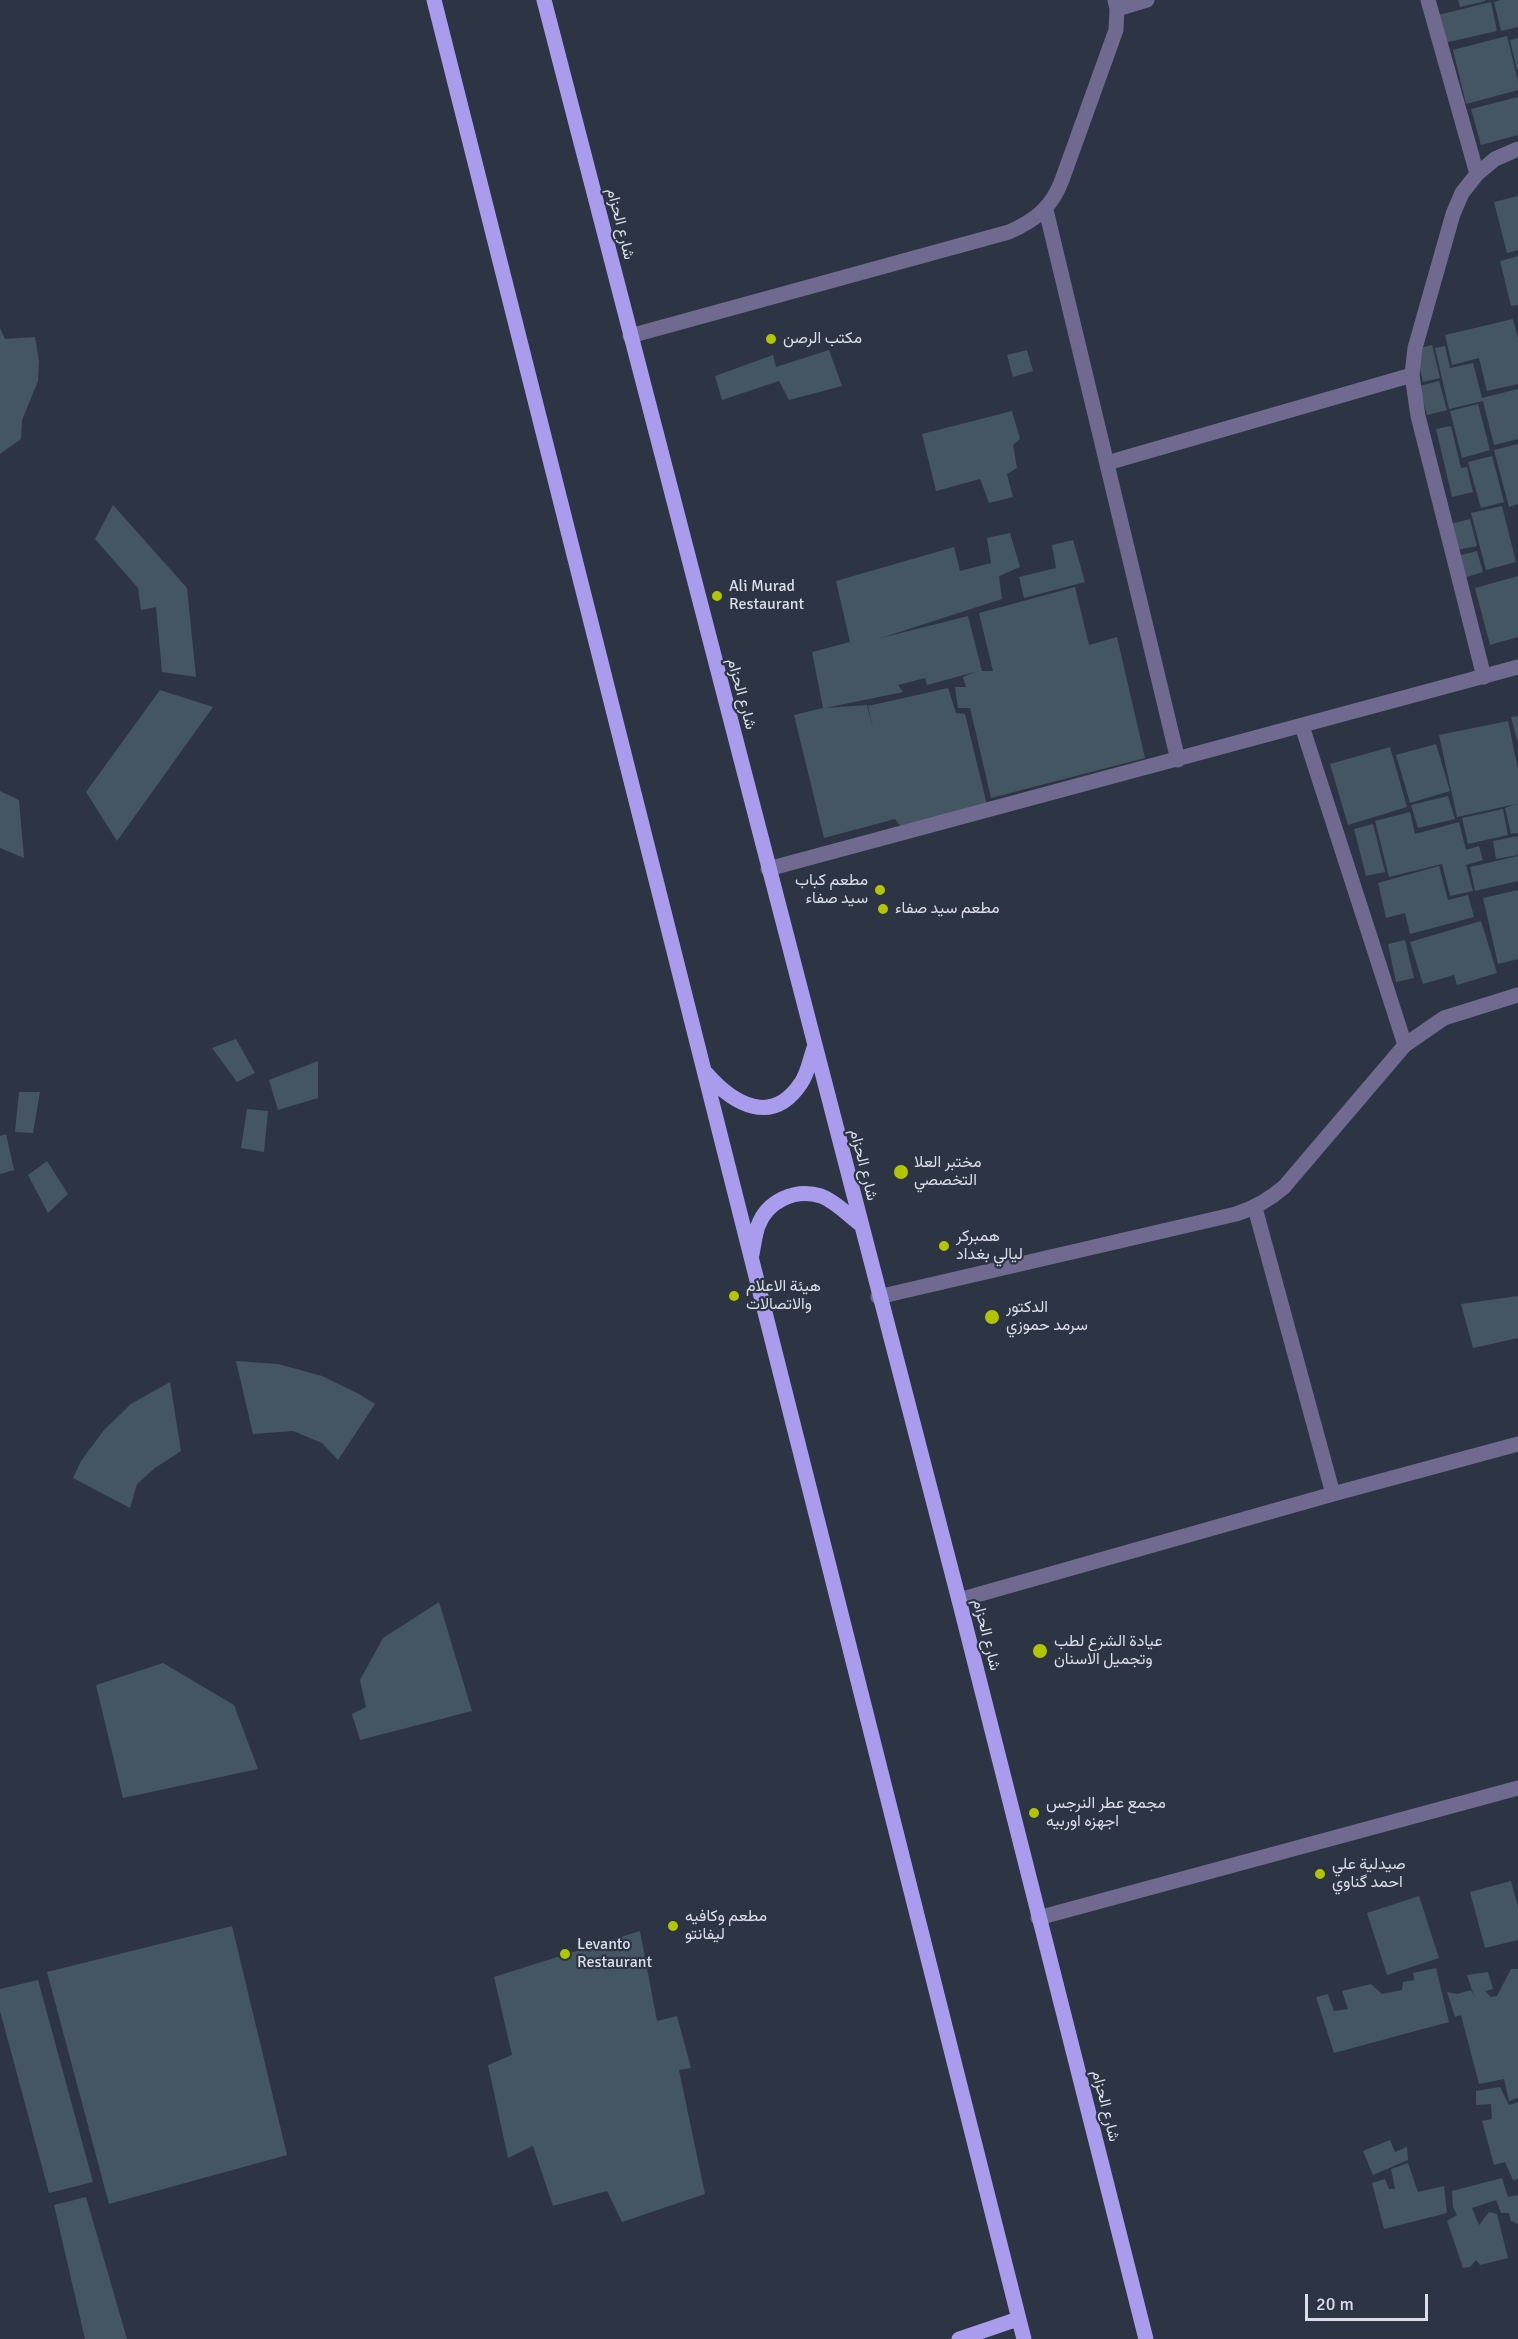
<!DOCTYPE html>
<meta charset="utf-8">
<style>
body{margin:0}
#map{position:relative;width:1518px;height:2339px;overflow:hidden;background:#2d3544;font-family:Signika,sans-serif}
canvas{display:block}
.scale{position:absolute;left:1305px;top:2294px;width:123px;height:27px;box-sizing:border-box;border:3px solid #d9dee8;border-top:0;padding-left:8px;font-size:18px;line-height:21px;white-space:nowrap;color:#d9dee8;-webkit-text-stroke:4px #2d3544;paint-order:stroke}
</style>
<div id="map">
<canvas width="1518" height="2339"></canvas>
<div class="scale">20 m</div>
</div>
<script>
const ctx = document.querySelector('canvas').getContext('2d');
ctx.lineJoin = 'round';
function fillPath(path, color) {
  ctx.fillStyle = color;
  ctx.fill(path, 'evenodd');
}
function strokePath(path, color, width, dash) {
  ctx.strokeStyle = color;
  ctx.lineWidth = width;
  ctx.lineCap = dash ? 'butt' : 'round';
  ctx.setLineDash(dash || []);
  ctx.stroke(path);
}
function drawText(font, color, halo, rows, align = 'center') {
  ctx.font = font + ' Signika,Vazirmatn,sans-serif';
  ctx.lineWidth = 4.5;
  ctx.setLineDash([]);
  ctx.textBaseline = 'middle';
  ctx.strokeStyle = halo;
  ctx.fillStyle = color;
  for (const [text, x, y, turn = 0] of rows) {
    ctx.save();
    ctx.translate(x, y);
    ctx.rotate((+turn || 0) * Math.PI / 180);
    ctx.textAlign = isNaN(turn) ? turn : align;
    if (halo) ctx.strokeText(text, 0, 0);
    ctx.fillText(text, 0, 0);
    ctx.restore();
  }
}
fillPath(new Path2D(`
 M1458 0H1485V1L1460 7Z
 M1501 0H1518V27L1501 31 1494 2Z
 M1491 2 1497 31 1444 43 1438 15Z
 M1507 36 1518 81V90L1466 104 1453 50Z
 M1518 38V70H1517L1510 40Z
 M1518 97V135L1481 145 1471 109Z
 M1518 196V250L1507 253 1494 202Z
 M1518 256V305L1511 306 1500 261Z
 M1513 319 1518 338V384L1487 391 1479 358 1452 365 1445 335Z
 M0 328 5 339 35 337 39 361 38 381 22 420 21 439 0 454Z
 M1432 345 1440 378 1423 382 1415 349Z
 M1445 346 1450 368 1473 363 1482 398 1518 389V439L1494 445 1483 401 1449 409 1435 348Z
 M829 350 842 386 789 400 779 381 722 400 715 376 773 355 776 367Z
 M1027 350 1033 371 1013 377 1007 355Z
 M1439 381 1447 410 1427 415 1419 386Z
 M1478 404 1490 450 1462 458 1450 411Z
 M1012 411 1020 439 1013 445 1017 468 1007 474 1013 497 989 503 980 479 936 491 922 434Z
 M1451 426 1461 468 1467 467 1473 492 1452 497 1436 429Z
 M1518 444V504L1509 507 1494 450Z
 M1492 456 1504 502 1481 508 1468 462Z
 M113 505 187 588 196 677 162 672 156 607 141 610 138 588 95 539Z
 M1502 506 1516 562 1486 570 1471 513Z
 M1470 519 1477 546 1457 550 1450 524Z
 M1010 533 1020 567 999 576 1002 599 881 638 968 616 982 671H993L979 613 1075 587 1089 645 1117 637 1145 758 991 798 970 708H958L955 687H966L963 677 975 672 927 685 925 678 898 685 903 692 825 708 867 705 873 729 868 706 948 688 956 713 965 714 987 805 901 827 895 819 824 838 794 715 823 708 812 652 850 642 836 581 954 547 960 571 991 563 987 538Z
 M1073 540 1085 582 1024 598 1019 577 1056 568 1052 545Z
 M1477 551 1483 572 1463 578 1457 556Z
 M1518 576V637L1490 645 1475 588Z
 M160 690 213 707 117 841 86 792Z
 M1518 716V740H1517L1511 717Z
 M1508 721 1518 769V833L1511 834 1505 808 1516 804 1457 817 1439 735Z
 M1436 744 1450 791 1410 803 1396 755Z
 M1390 747 1407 807 1348 825 1330 764Z
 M0 791 19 800 24 858 0 848Z
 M1448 796 1455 819 1418 828 1411 805Z
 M1503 809 1508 835 1468 844 1462 818Z
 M1410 812 1415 834 1459 822 1466 850 1479 846 1483 860 1466 865 1473 891 1450 896 1442 864 1389 877 1375 821Z
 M1373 824 1385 872 1366 876 1354 829Z
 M1518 836V855L1496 859 1493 841Z
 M1518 856V881L1475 891 1470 867Z
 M1439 866 1448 900 1468 895 1474 917 1410 934 1405 913 1386 918 1378 883Z
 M1518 890V959L1498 964 1483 898Z
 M1481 921 1497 973 1457 985 1454 975 1423 984 1410 942Z
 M1405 940 1414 978 1396 982 1388 944Z
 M236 1039 255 1073 237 1082 212 1048Z
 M318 1061V1098L278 1110 269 1080Z
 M19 1092H40L33 1133 15 1132Z
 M247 1109 268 1111 264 1152 241 1148Z
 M6 1134 14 1170 0 1174V1136Z
 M47 1161 68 1194 48 1213 28 1175Z
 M1518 1296V1338L1473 1348 1461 1304Z
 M236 1361 278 1364 322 1376 359 1394 375 1404 338 1460 322 1443 293 1431 253 1434Z
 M170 1382 181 1451 155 1468 137 1484 130 1508 73 1478 81 1461 104 1430 131 1404Z
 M439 1602 472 1711 360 1740 352 1714 366 1707 360 1680 383 1638Z
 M163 1663 234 1705 258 1769 123 1798 96 1685Z
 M1511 1881 1518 1907V1940L1485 1948 1470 1892Z
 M1419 1896 1439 1958 1387 1975 1367 1913Z
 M232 1926 287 2155 109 2204 47 1972Z
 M640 1931 657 2021 677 2016 691 2068 679 2070 705 2194 622 2222 607 2191 553 2206 533 2146 508 2158 488 2065 512 2055 494 1977Z
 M1436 1968 1449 2022 1334 2053 1316 1997 1328 1994 1334 2011 1348 2009 1342 1991 1371 1984 1382 1994 1402 1990 1403 1982 1414 1980 1413 1973Z
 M1511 1969H1518V2098L1509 2101 1504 2079 1479 2084 1461 2015 1455 2017 1447 1992 1457 1994 1471 1990 1475 1999 1467 1975 1488 1972 1493 1989 1485 1991 1491 1997 1497 1996Z
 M38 1980 93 2182 49 2193 0 2011V1989Z
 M1500 2087 1509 2105 1518 2102V2179L1513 2180 1505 2162 1494 2165 1482 2121 1492 2119 1491 2104 1476 2105V2091Z
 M1390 2140 1395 2152 1407 2147 1408 2160 1373 2175 1363 2151Z
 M1408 2163 1418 2192 1444 2186 1447 2213 1384 2229 1372 2183 1385 2179 1389 2189H1395L1391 2169Z
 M1502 2178 1508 2197 1518 2195V2224L1511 2221 1509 2213H1501L1496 2200 1472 2208 1479 2225 1489 2212 1497 2214 1508 2258 1480 2265 1476 2260 1470 2267 1463 2268 1447 2221 1457 2215 1453 2207 1452 2191Z
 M86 2197 127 2339H85L54 2205Z`), '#435661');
strokePath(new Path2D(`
 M1428 0 1477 174
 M1117 9 1147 0
 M1046 210 1178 760
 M630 336 1009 232C1036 220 1052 207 1062 180L1116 30 1117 9 1115 0
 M1107 463 1412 375
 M1484 677 1418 416 1412 375 1415 348 1453 214 1462 193 1477 174 1495 159 1518 149
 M1302 726 1405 1045
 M768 869 1518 667
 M1255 1208 1333 1494
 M878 1297 1236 1214C1255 1208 1269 1200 1284 1187L1405 1045 1444 1018 1518 995
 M959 1600 1333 1494 1518 1444
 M1038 1918 1518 1788`), '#706a91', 15);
strokePath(new Path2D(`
 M434 0 1024 2339
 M544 0 959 1600 1146 2339
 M706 1073C733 1104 772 1127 801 1083 808 1073 810 1059 814 1048
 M752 1254C754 1245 755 1234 758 1226 767 1201 795 1188 821 1196 835 1201 848 1215 860 1224
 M959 2339 1018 2319`), '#aa9cec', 15);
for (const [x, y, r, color] of [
 [771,339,6,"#b1c500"],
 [717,596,6,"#b1c500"],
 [880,890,6,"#b1c500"],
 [883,909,6,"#b1c500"],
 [901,1172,8,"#b1c500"],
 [944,1246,6,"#b1c500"],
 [734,1296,6,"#b1c500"],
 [992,1317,8,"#b1c500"],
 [1040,1651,8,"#b1c500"],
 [1034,1813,6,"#b1c500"],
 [1320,1874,6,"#b1c500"],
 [673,1926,6,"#b1c500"],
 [565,1954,6,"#b1c500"]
]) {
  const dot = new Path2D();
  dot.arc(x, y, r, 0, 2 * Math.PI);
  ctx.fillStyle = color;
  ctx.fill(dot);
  strokePath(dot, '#2d3544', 2);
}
drawText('16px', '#d9dee8', '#2d3544', [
 ["شارع الحزام",620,224,76],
 ["شارع الحزام",741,694,75],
 ["شارع الحزام",863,1165,76],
 ["شارع الحزام",986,1635,76],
 ["شارع الحزام",1105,2106,76]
]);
drawText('16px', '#d9dee8', '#2d3544', [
 ["مكتب الرصن",783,339],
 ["Ali Murad",729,587],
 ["Restaurant",729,605],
 ["مطعم كباب",868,881,"right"],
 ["سيد صفاء",868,899,"right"],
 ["مطعم سيد صفاء",895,909],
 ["مختبر العلا",914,1163],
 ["التخصصي",914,1181],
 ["همبركر",956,1237],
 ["ليالي بغداد",956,1255],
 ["هيئة الاعلام",746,1287],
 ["والاتصالات",746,1305],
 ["الدكتور",1006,1308],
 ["سرمد حموزي",1006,1326],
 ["عيادة الشرع لطب",1054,1642],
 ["وتجميل الاسنان",1054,1660],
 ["مجمع عطر النرجس",1046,1804],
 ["اجهزه اوربيه",1046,1822],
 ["صيدلية علي",1332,1865],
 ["احمد گناوي",1332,1883],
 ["مطعم وكافيه",685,1917],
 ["ليفانتو",685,1935],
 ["Levanto",577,1945],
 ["Restaurant",577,1963]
], 'left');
</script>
